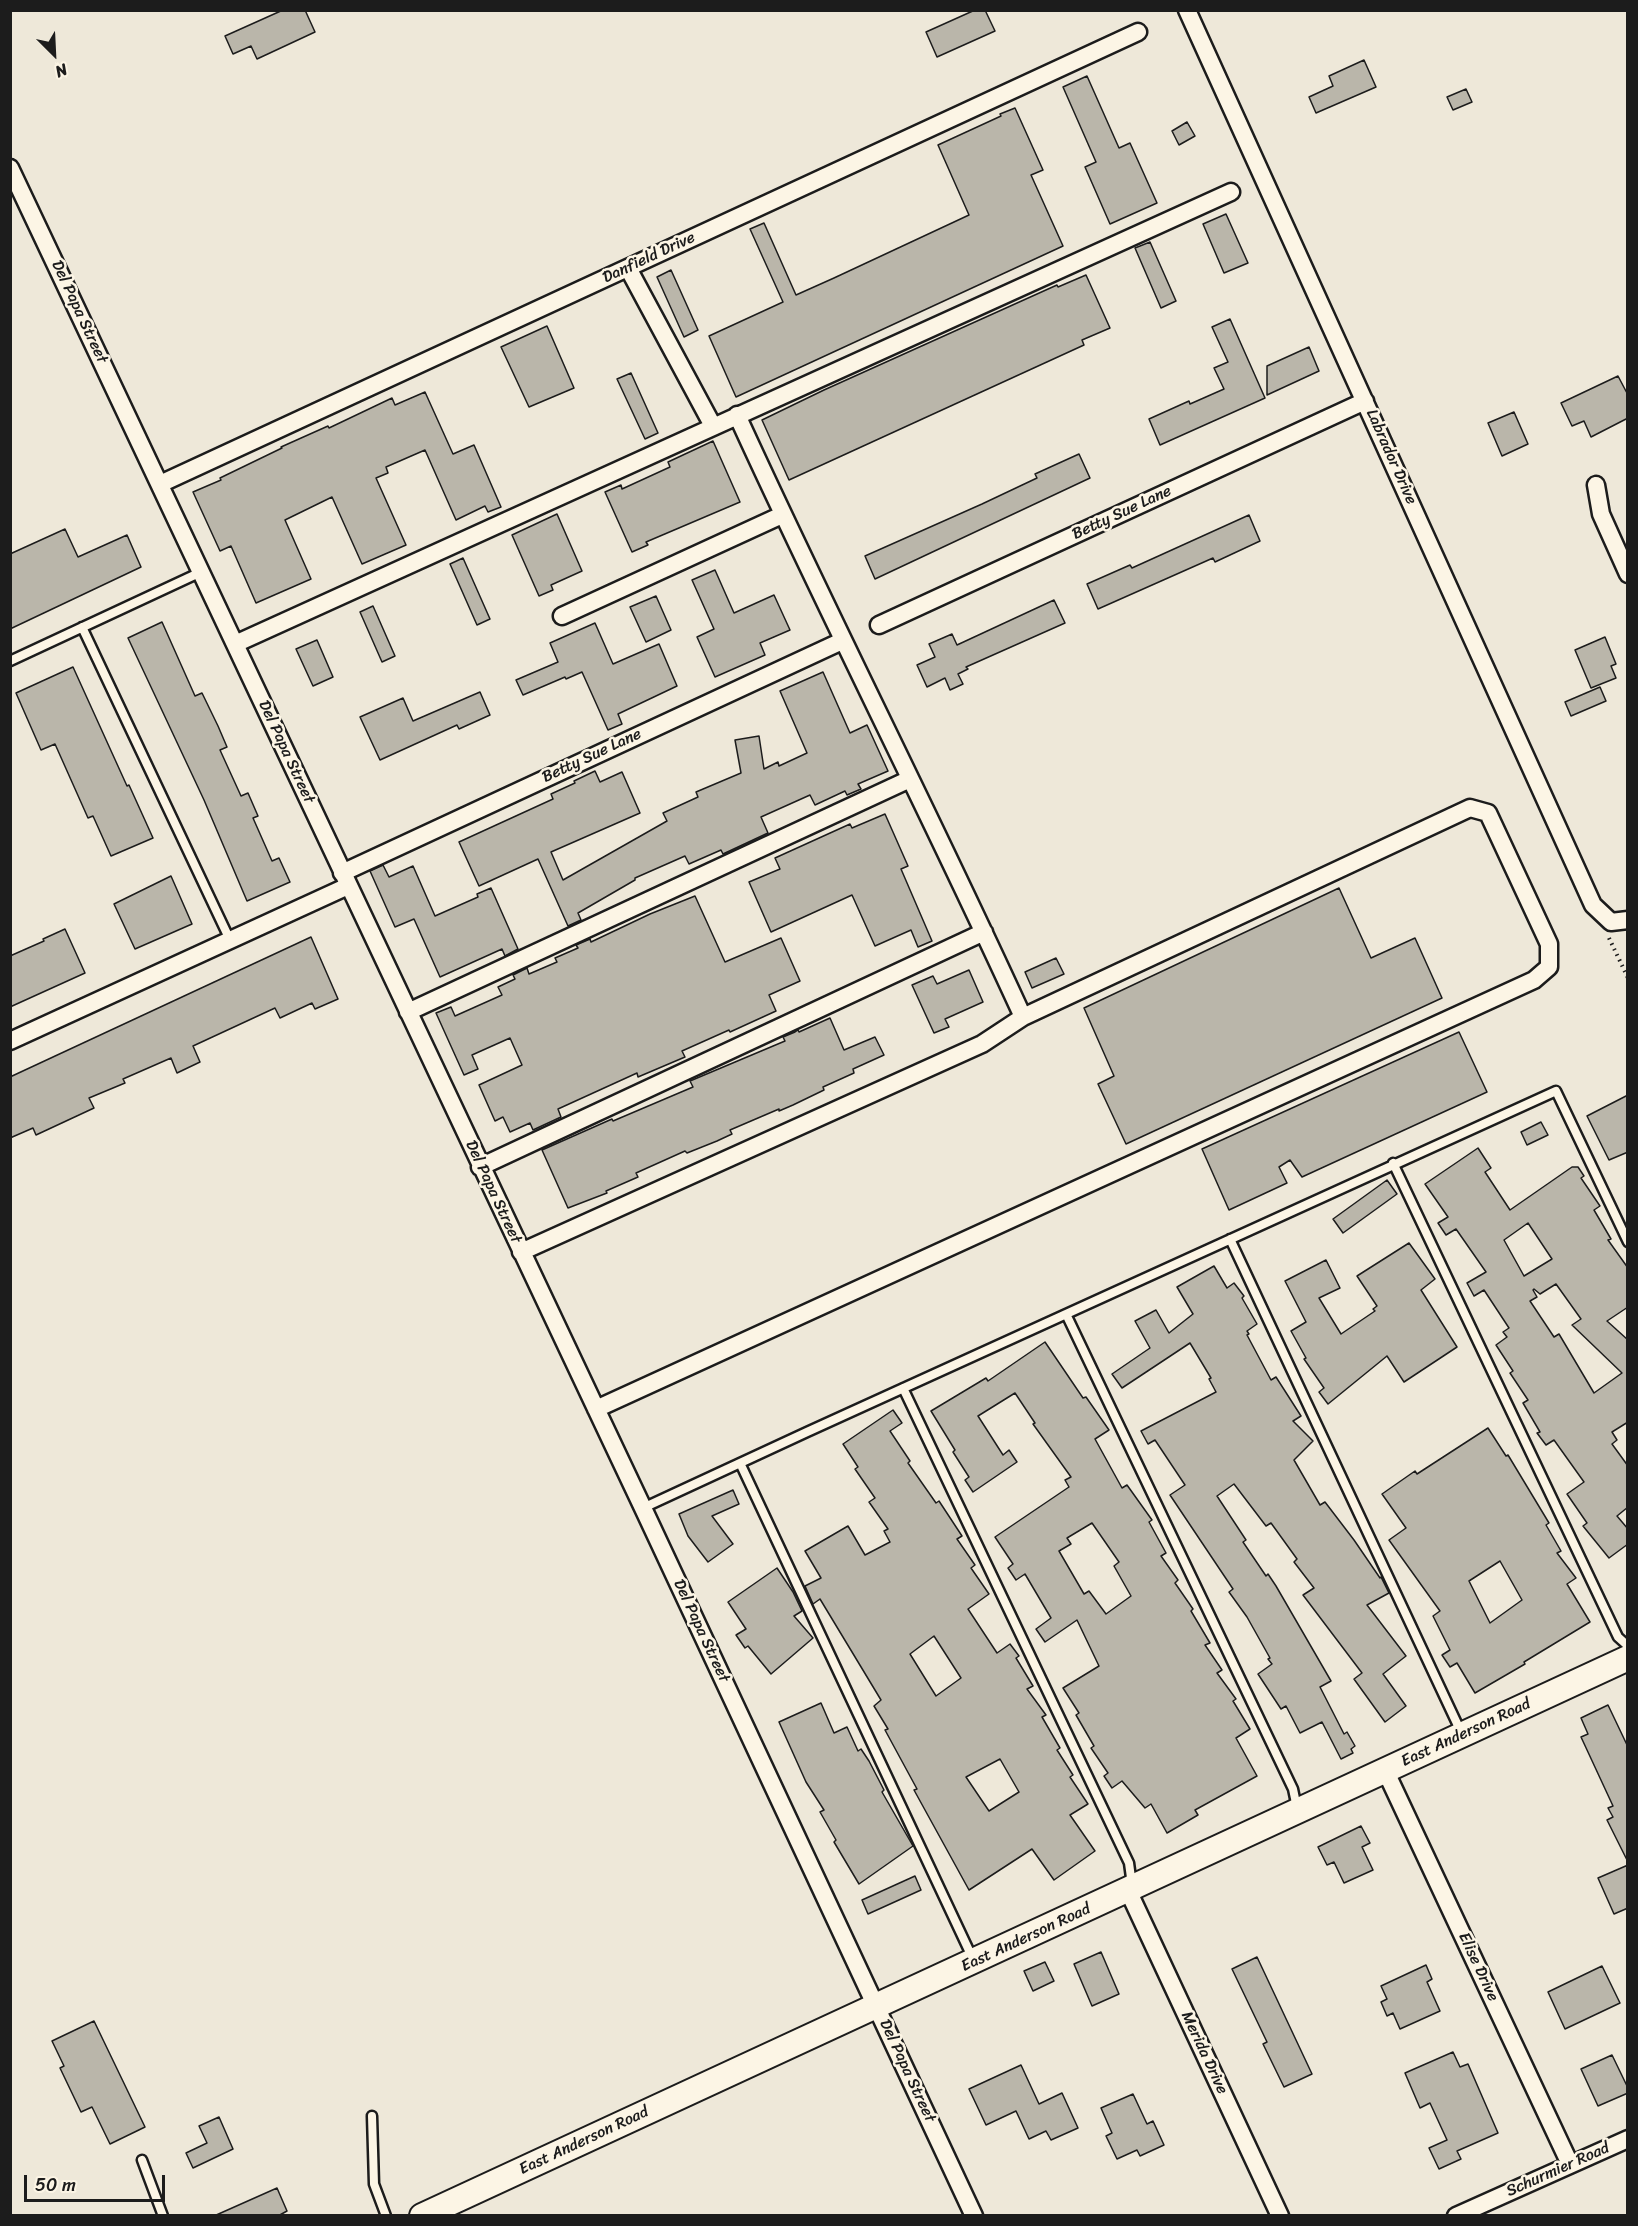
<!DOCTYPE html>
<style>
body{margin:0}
#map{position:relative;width:1638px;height:2226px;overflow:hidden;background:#eee8d9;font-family:Sriracha,sans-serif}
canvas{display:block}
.frame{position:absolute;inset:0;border:12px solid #1c1c1c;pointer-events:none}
.north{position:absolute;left:24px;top:24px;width:60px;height:60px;-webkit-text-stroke:4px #fcf5e5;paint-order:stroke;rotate:156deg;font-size:16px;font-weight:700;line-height:24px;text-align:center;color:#1c1c1c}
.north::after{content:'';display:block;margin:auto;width:21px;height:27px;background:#1c1c1c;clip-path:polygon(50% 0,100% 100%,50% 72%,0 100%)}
.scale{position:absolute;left:24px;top:2175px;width:141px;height:27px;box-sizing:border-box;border:3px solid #1c1c1c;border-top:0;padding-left:8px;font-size:18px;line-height:21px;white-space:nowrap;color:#1c1c1c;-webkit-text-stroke:4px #fcf5e5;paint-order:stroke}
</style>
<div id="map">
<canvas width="1638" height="2226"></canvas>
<div class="frame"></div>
<div class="north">N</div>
<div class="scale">50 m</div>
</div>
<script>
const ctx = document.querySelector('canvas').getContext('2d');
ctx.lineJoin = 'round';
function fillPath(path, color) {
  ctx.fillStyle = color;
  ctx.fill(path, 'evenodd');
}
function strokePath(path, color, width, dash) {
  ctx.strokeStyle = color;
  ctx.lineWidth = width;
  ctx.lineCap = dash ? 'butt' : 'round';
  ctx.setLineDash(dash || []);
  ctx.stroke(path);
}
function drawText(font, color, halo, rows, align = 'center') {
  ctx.font = font + ' Sriracha,sans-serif';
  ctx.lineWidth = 5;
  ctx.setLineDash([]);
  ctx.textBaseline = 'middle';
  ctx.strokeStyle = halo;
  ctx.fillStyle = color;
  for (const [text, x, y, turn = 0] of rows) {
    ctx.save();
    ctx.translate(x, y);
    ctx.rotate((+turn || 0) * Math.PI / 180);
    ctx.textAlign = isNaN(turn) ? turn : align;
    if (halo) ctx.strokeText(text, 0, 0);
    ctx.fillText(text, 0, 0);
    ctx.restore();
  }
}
const building = new Path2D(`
 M283 10H305L315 32 257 59 251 46 233 54 225 36Z
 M975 10H985L995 31 937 57 926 32Z
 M1364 60 1376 87 1316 113 1309 97 1333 86 1329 76Z
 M1087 76 1119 148 1130 143 1157 203 1110 224 1085 167 1096 162 1063 87Z
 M1466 89 1472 102 1453 110 1447 97Z
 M1015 108 1043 170 1031 175 1063 246 736 397 709 336 783 302 750 229 764 223 796 295 834 278 969 215 938 145 1001 116 1000 114Z
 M1187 122 1195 136 1179 145 1172 131Z
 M1226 214 1248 263 1224 273 1203 224Z
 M1150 242 1176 301 1161 308 1135 248Z
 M671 270 698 330 684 337 657 277Z
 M1086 275 1110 328 1082 340 1084 345 789 480 762 420 824 390 1057 285 1058 287Z
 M1230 319 1265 398 1160 445 1149 419 1189 401 1190 404 1224 389 1214 368 1228 362 1212 327Z
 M547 326 574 388 529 407 501 347Z
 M1309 347 1319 371 1267 395V366Z
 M631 373 658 433 645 439 617 379Z
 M1618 376 1628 395V418L1591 437 1584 421 1572 426 1561 403Z
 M425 392 453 454 474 445 501 507 488 512 485 506 456 520 425 450 386 467 388 473 376 478 406 545 362 564 332 497 285 520 311 579 256 603 231 546 220 551 193 492 221 480 220 478 282 448 281 447 328 426 329 428 392 398 395 405Z
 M1514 412 1528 444 1502 456 1488 423Z
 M713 441 740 502 646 542 648 545 632 552 605 492 621 485 622 489 670 467 668 462Z
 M1079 454 1090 478 875 579 865 556 982 504 1037 478 1035 474Z
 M557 514 582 571 551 585 553 590 539 596 512 535Z
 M1249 515 1260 541 1215 562 1213 558 1098 609 1087 584 1130 565 1132 568Z
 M65 529 78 557 127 535 141 567 10 629V554Z
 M463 558 490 619 477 625 450 564Z
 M715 570 734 613 774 595 790 630 760 643 765 655 715 677 697 637 714 629 692 580Z
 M656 596 671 630 646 642 630 607Z
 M1054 600 1065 623 966 667 968 669 958 674 963 684 950 690 945 678 927 687 917 665 935 657 929 644 952 634 957 645Z
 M373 606 395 656 382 662 360 612Z
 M162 622 195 696 202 693 218 726 227 747 220 750 241 796 248 793 258 816 253 818 272 861 279 858 290 882 247 901 204 800 128 638Z
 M595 623 613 664 659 644 677 686 618 714 622 724 608 730 582 672 566 679 565 677 523 695 516 680 558 662 550 643Z
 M1605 637 1616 664 1611 666 1616 678 1591 688 1575 650Z
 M317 640 333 677 313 686 296 649Z
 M73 667 127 786 129 785 153 838 111 856 93 816 88 818 55 744 41 750 16 693Z
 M823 672 850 733 867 725 888 771 858 784 861 789 847 795 845 791 815 805 810 795 761 817 768 833 723 854 721 850 689 864 685 856 635 878V880L578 913 581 920 568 926 538 859 479 886 459 842 553 799 551 794 575 783 574 781 595 771 600 782 622 772 640 813 551 852 563 880 667 821 663 813 698 797 696 792 741 773 735 740 759 736 764 769 778 762 779 766 807 753 780 691Z
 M1600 687 1606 701 1571 716 1565 702Z
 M480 692 490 715 459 729 457 725 380 760 360 717 403 698 413 721Z
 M885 814 908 866 901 869 932 941 918 947 911 930 875 946 852 895 771 932 749 882 780 869 775 858 850 824 852 828Z
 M383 865 389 877 413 866 435 916 478 897 477 894 491 888 518 949 505 956 502 949 440 977 414 919 395 927 370 871Z
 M171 876 192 924 135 949 114 904Z
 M1339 888 1371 958 1415 938 1442 998 1126 1144 1098 1084 1114 1076 1084 1008Z
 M695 896 725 962 781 938 800 981 769 995 776 1011 730 1032 729 1030 682 1051 685 1057 638 1077 637 1073 558 1109 561 1117 533 1130 530 1123 510 1132 503 1117 495 1121 479 1085 522 1065 510 1038 472 1055 478 1069 464 1075 436 1013 451 1007 455 1016 502 995 498 987 515 979 513 975 527 968 529 974 557 962 555 958 578 948 576 945 590 939 591 942 650 914Z
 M65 929 85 973 10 1007V956L44 941 43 939Z
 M311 937 338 999 315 1009 312 1003 280 1018 275 1008 193 1046 200 1062 177 1073 171 1058 123 1079 125 1083 89 1098 94 1108 36 1135 33 1128 10 1138V1077Z
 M1056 958 1064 974 1032 988 1025 972Z
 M969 970 983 1002 945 1019 949 1027 934 1033 912 985 933 976 937 984Z
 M830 1018 844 1050 875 1037 884 1055 853 1069 854 1073 823 1087 824 1090 793 1105 779 1111V1109L730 1130 732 1134 717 1141 687 1153 685 1151 636 1173 638 1177 606 1191 607 1193 568 1208 542 1150 612 1119 613 1121 693 1087 690 1081 785 1041 783 1037 795 1032 798 1030 799 1032Z
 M1459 1032 1487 1092 1302 1177 1290 1160 1279 1167 1287 1183 1229 1210 1202 1149Z
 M1628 1095V1152L1609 1160 1587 1116Z
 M1541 1122 1548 1135 1527 1145 1521 1132Z
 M1478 1148 1491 1168 1485 1172 1510 1210 1572 1167H1578L1584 1176 1581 1178 1600 1206 1594 1210 1611 1239 1608 1240 1628 1268V1307L1607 1321 1628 1340V1422L1612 1432 1617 1440 1612 1444 1628 1466V1507L1617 1516 1628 1529V1544L1609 1558 1583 1526 1587 1523 1567 1494 1584 1482 1554 1440 1546 1445 1537 1433 1540 1432 1523 1403 1528 1400 1510 1373 1513 1371 1496 1345 1507 1337 1503 1332 1509 1328 1484 1290 1474 1296 1467 1283 1486 1272 1456 1229 1446 1235 1438 1223 1448 1217 1425 1184ZM1528 1223 1552 1259 1524 1276 1504 1240ZM1556 1284 1581 1319 1572 1325 1622 1373 1594 1393 1559 1334 1554 1337 1530 1301 1537 1297 1533 1290 1534 1289 1540 1294Z
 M1387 1180 1397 1194 1343 1233 1333 1219Z
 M1409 1243 1435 1279 1421 1290 1457 1347 1404 1382 1387 1356 1328 1404 1319 1392 1324 1388 1304 1359 1306 1358 1291 1331 1306 1322 1285 1281 1326 1260 1340 1288 1319 1298 1341 1334 1375 1311 1373 1309 1377 1306 1357 1276Z
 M1214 1266 1227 1288 1234 1283 1244 1296 1242 1298 1257 1324 1247 1331 1249 1334 1247 1335 1271 1380 1276 1377 1301 1416 1293 1421 1313 1441 1294 1460 1320 1505 1325 1502 1354 1540 1380 1578 1381 1577 1389 1593 1367 1605 1406 1656 1383 1674 1406 1706 1385 1722 1354 1679 1362 1673 1303 1595 1314 1588 1294 1562 1297 1559 1271 1523 1266 1526 1234 1484 1217 1496 1246 1540 1243 1542 1266 1576 1268 1574 1276 1586 1331 1681 1320 1687 1344 1734 1347 1732 1355 1746 1351 1749 1353 1753 1341 1759 1322 1722 1300 1733 1286 1706 1281 1709 1258 1674 1272 1664 1268 1659 1270 1658 1247 1617 1229 1592 1233 1589 1170 1495 1185 1485 1155 1440 1148 1444 1141 1431 1216 1392 1209 1379 1211 1378 1190 1343 1122 1388 1112 1374 1150 1348 1135 1321 1156 1310 1169 1333 1193 1314 1177 1287Z
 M1045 1342 1083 1398 1086 1397 1109 1430 1095 1439 1122 1488 1127 1485 1152 1520 1149 1522 1166 1553 1161 1556 1178 1580 1175 1583 1193 1609 1191 1611 1210 1643 1205 1645 1222 1670 1217 1673 1236 1699 1233 1701 1250 1729 1236 1738 1257 1776 1195 1810 1198 1815 1167 1833 1151 1804 1145 1808 1122 1781 1112 1788 1104 1776 1108 1773 1091 1748 1094 1746 1076 1715 1079 1713 1063 1688 1099 1666 1077 1620 1045 1642 1036 1629 1051 1618 1025 1574 1016 1580 1008 1568 1013 1564 995 1537 1069 1487 1065 1480 1071 1477 1033 1424 1035 1423 1015 1393 978 1416 1003 1455 1009 1450 1017 1462 973 1492 965 1480 969 1477 953 1452 955 1450 931 1411 986 1378 988 1381ZM1092 1523 1119 1562 1114 1566 1131 1596 1106 1614 1089 1591 1084 1594 1059 1551 1071 1544 1067 1538Z
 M893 1410 902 1423 890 1431 910 1461 908 1463 936 1503 939 1501 962 1536 957 1539 975 1565 971 1568 989 1594 968 1609 997 1653 1010 1644 1019 1656 1016 1658 1033 1686 1027 1689 1046 1715 1042 1717 1060 1748 1057 1750 1073 1775 1070 1777 1088 1804 1070 1815 1095 1851 1054 1880 1032 1849 969 1890 914 1790 917 1789 885 1730 888 1729 874 1706 881 1700 820 1599 813 1604 805 1586 821 1578 805 1551 848 1526 865 1555 890 1542 884 1531 888 1529 869 1502 875 1498 855 1469 858 1467 843 1444ZM934 1636 961 1678 936 1696 910 1654ZM1000 1759 1019 1792 989 1811 966 1777Z
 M1488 1428 1506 1456 1508 1455 1549 1523 1546 1525 1561 1551 1557 1553 1576 1578 1567 1584 1590 1622 1524 1662 1525 1664 1475 1693 1457 1663 1450 1667 1442 1655 1450 1650 1433 1616 1440 1611 1389 1540 1406 1528 1382 1494 1415 1471 1417 1474ZM1500 1561 1522 1600 1490 1623 1469 1581Z
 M733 1490 739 1504 712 1516 733 1544 708 1562 688 1536 679 1514Z
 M777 1568 793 1592 802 1611 794 1616 813 1638 771 1674 748 1646 745 1648 736 1635 746 1629 728 1602Z
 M821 1703 834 1733 847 1727 858 1751 861 1749 869 1761 884 1790 882 1792 913 1846 859 1884 834 1842 836 1840 820 1812 824 1810 806 1782 779 1722Z
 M1608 1705 1628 1747V1862L1607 1820 1613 1817 1608 1808 1613 1806 1581 1737 1588 1734 1581 1718Z
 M1361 1826 1370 1843 1362 1847 1373 1870 1344 1883 1334 1862 1327 1865 1318 1847Z
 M1628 1865V1908L1614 1914 1598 1878Z
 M915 1876 921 1890 868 1914 862 1900Z
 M1101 1952 1119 1994 1092 2006 1074 1964Z
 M1257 1957 1312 2074 1284 2087 1263 2044 1267 2042 1232 1969Z
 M1045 1962 1054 1981 1033 1991 1024 1971Z
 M1426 1965 1432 1979 1427 1982 1440 2011 1400 2029 1393 2013 1387 2016 1381 2002 1387 1999 1381 1986Z
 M1602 1966 1620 2003 1565 2029 1548 1992Z
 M94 2021 145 2127 110 2144 92 2107 81 2112 60 2068 64 2066 52 2041Z
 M1453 2052 1460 2067 1468 2064 1498 2133 1457 2151 1461 2159 1439 2169 1429 2148 1447 2140 1430 2103 1420 2108 1405 2073Z
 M1612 2055 1628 2088V2093L1598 2106 1581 2069Z
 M1021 2065 1039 2104 1062 2093 1078 2128 1051 2140 1046 2131 1029 2139 1016 2111 986 2125 969 2089Z
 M1133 2094 1147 2124 1153 2121 1164 2145 1140 2156 1137 2150 1117 2159 1106 2136 1112 2133 1101 2108Z
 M219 2117 233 2149 193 2168 186 2153 207 2143 199 2126Z
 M277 2188 287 2211 278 2216H214Z`);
fillPath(building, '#bab6aa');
strokePath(building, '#1c1c1c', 1.5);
const lane = new Path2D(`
 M82 627 230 940
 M10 661 201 572
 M1393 1163 1618 1637 1628 1646
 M1230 1239 1461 1732
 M1066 1314 1293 1789 1297 1808
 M903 1388 1129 1863 1132 1885
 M740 1463 973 1959
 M643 1508 807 1432 1556 1091 1628 1242
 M372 2116 374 2184 386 2216
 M142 2160 163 2216`);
const street = new Path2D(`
 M1187 10 1593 905 1611 922 1628 920
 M10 168 643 1508 974 2216
 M628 268 713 426
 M737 415C829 617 931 815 1023 1017
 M160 484 1138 32
 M1596 485 1601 514 1628 574
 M562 616 782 515
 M879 625 1365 401
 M235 644 1231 192
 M342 873 842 641
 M408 1012 910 779
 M10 1041 348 886
 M480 1167 984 932
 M521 1252 982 1044 1023 1017 1470 808 1488 813 1549 944V967L1534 980 596 1409
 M1385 1770 1570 2164
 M1133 1889 1132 1899 1280 2216
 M1456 2216 1628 2139`);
const secondary = new Path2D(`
 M422 2216 1628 1658`);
strokePath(lane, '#1c1c1c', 13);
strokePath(street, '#1c1c1c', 21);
strokePath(secondary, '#1c1c1c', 28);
strokePath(new Path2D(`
 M1609 938 1628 978`), '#1c1c1c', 4, [1.5, 4.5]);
strokePath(lane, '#fcf5e5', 8);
strokePath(street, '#fcf5e5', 16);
strokePath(secondary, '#fcf5e5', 24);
drawText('16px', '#1c1c1c', '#fcf5e5', [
 ["Danfield Drive",649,258,-25],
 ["Del Papa Street",79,312,65],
 ["Labrador Drive",1391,457,66],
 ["Betty Sue Lane",1122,513,-25],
 ["Del Papa Street",286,752,65],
 ["Betty Sue Lane",592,756,-25],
 ["Del Papa Street",493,1192,65],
 ["Del Papa Street",701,1631,65],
 ["East Anderson Road",1466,1733,-25],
 ["East Anderson Road",1026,1938,-25],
 ["Elise Drive",1478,1967,65],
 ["Merida Drive",1204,2053,65],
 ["Del Papa Street",907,2071,65],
 ["East Anderson Road",584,2141,-25],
 ["Schurmier Road",1558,2170,-24]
]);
</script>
